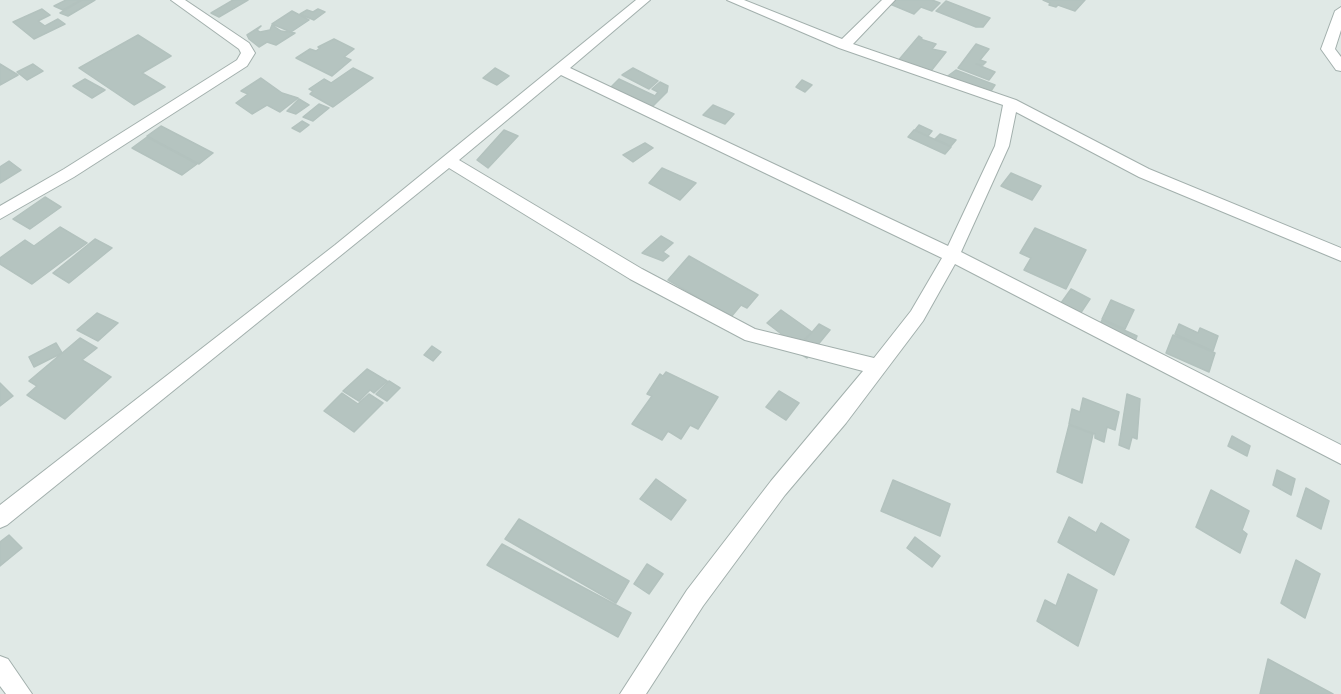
<!DOCTYPE html>
<style>
body{margin:0}
canvas{display:block;background:#e0e9e6}
</style>
<canvas width="1341" height="694"></canvas>
<script>
const ctx = document.querySelector('canvas').getContext('2d');
ctx.lineJoin = 'round';
function fillPath(path, color) {
  ctx.fillStyle = color;
  ctx.fill(path, 'evenodd');
}
function strokePath(path, color, width, dash) {
  ctx.strokeStyle = color;
  ctx.lineWidth = width;
  ctx.lineCap = dash ? 'butt' : 'round';
  ctx.setLineDash(dash || []);
  ctx.stroke(path);
}
const building = new Path2D(`
 M66 0H81L63 10 54 6Z
 M82 0H95L68 16 60 13Z
 M233 0H248L219 17 211 13Z
 M894 0H932L940 3 932 11 921 7 914 14 890 4Z
 M1043 0H1085L1075 11 1058 5 1056 7 1049 5 1050 3Z
 M946 1 990 18 983 27H976L936 11Z
 M42 9 50 15 38 21 45 26 58 19 65 24 34 39 13 22Z
 M318 9 325 12 314 20 300 14 307 10 313 12Z
 M292 11 309 20 291 32 272 24Z
 M272 25 281 31 295 33 276 45 267 42 259 47 249 39 247 35 261 26 257 30 260 32 270 30Z
 M138 35 171 56 142 73 165 87 134 105 79 68Z
 M919 36 922 38 920 39 936 44 932 49 946 52 927 76 897 62Z
 M334 39 354 49 344 57 351 60 332 76 296 58 310 49 316 51 320 48 318 47Z
 M976 44 989 49 980 60 986 62 983 65 976 64 995 72 989 80 958 68Z
 M0 64 18 75 0 85Z
 M33 64 43 71 27 80 17 72Z
 M353 68 373 78 333 107 310 94 313 91 309 89 324 79 331 83Z
 M495 68 509 76 497 85 483 78Z
 M633 68 658 81 649 89 622 75Z
 M956 70 995 85 989 94 945 78Z
 M261 78 282 93 298 98 280 112 267 105 252 114 236 103 248 94 241 91Z
 M85 79 105 90 92 98 73 86Z
 M619 79 655 96 658 92 652 89 660 82 668 86 667 92 649 110 607 91Z
 M802 80 812 85 805 92 796 87Z
 M299 99 309 105 296 114 287 111Z
 M319 104 329 108 313 121 303 117Z
 M713 105 734 114 725 124 703 115Z
 M302 121 309 125 300 132 292 128Z
 M919 125 932 131 928 136 915 130Z
 M161 126 213 153 199 164 147 136Z
 M504 130 518 136 488 168 477 160Z
 M914 130 951 147 945 154 908 137Z
 M940 134 956 140 951 146 935 139Z
 M147 137 197 164 182 175 132 148Z
 M645 143 653 148 633 162 623 155Z
 M9 161 21 170 0 183V167Z
 M662 168 696 183 680 200 649 183Z
 M1011 173 1041 186 1032 200 1001 186Z
 M45 197 61 207 30 229 13 219Z
 M60 227 87 243 32 284 0 264V258L25 240 34 246Z
 M1035 228 1086 250 1066 289 1024 270 1031 258 1020 253Z
 M661 236 673 243 663 252 669 256 663 261 642 253Z
 M95 239 112 248 69 283 53 273Z
 M689 256 758 295 747 308 741 305 731 317 668 280Z
 M1071 289 1090 299 1080 314 1061 303Z
 M1111 300 1134 310 1125 329 1102 319Z
 M781 310 812 332 797 346 767 323Z
 M97 313 118 323 98 341 77 330Z
 M1102 320 1137 336 1134 344 1098 328Z
 M819 324 830 330 807 358 796 351Z
 M1179 324 1198 333 1200 328 1218 336 1213 351 1175 334Z
 M1173 335 1215 353 1209 372 1166 353Z
 M80 338 97 348 82 360 111 377 65 419 27 395 37 386 29 381Z
 M56 343 62 353 34 367 29 357Z
 M432 346 441 352 433 361 424 355Z
 M367 369 387 381 374 393 370 390 359 401 343 391Z
 M666 372 718 397 698 429 690 425 681 439 668 431 662 440 632 424 652 396 647 394 660 374 663 376Z
 M389 381 400 388 387 401 376 394Z
 M0 383 13 396 0 406Z
 M779 391 799 403 786 420 766 407Z
 M342 393 358 404 369 394 383 403 354 432 324 411Z
 M1127 394 1140 399 1137 439 1132 437 1129 449 1119 445Z
 M1083 398 1119 412 1115 430 1107 427 1104 442 1095 438V434L1069 424 1072 409 1080 412Z
 M1069 425 1093 434 1082 483 1057 472Z
 M1232 436 1250 446 1247 456 1228 446Z
 M1277 470 1295 479 1291 495 1273 485Z
 M656 479 686 500 671 520 640 499Z
 M893 480 950 504 940 536 881 511Z
 M1306 488 1329 501 1321 529 1297 516Z
 M1211 490 1249 511 1242 530 1247 534 1240 553 1196 527Z
 M1069 517 1096 533 1101 523 1129 540 1114 575 1058 542Z
 M519 519 629 581 616 603 505 539Z
 M9 535 22 548 0 566V542Z
 M915 537 940 556 932 567 907 548Z
 M502 544 631 613 618 637 487 565Z
 M1296 560 1320 574 1305 618 1281 603Z
 M647 564 663 574 649 594 634 584Z
 M1068 574 1097 590 1078 646 1037 621 1045 600 1056 606Z
 M1268 659 1333 694H1260Z`);
fillPath(building, '#b5c4c0');
strokePath(building, '#b3c2be', 1.5);
const minor = new Path2D(`
 M171 0H185L249 43 255 53 247 66 74 177 0 219V206L64 169 237 60 241 53 239 49Z
 M636 0H650L570 68 948 246 995 146 1003 105 839 48 727 0H744L842 39 882 0H895L853 44 1016 100 1149 169 1341 248V261L1139 177 1016 112 1009 146 961 252 1341 445V464L955 264 923 321 846 423 785 495 703 606 646 694H620L687 590 771 481 863 371 745 340 630 279 449 168 7 525 0 528V505L335 245ZM561 75 942 258 911 311 874 358 755 329 642 269 459 160Z
 M1341 7V30L1335 49 1341 57V71L1336 70 1321 49 1335 11Z
 M0 656 8 659 32 694H6L0 686Z`);
strokePath(minor, '#a3b0ad', 2);
fillPath(minor, '#fff');
</script>
